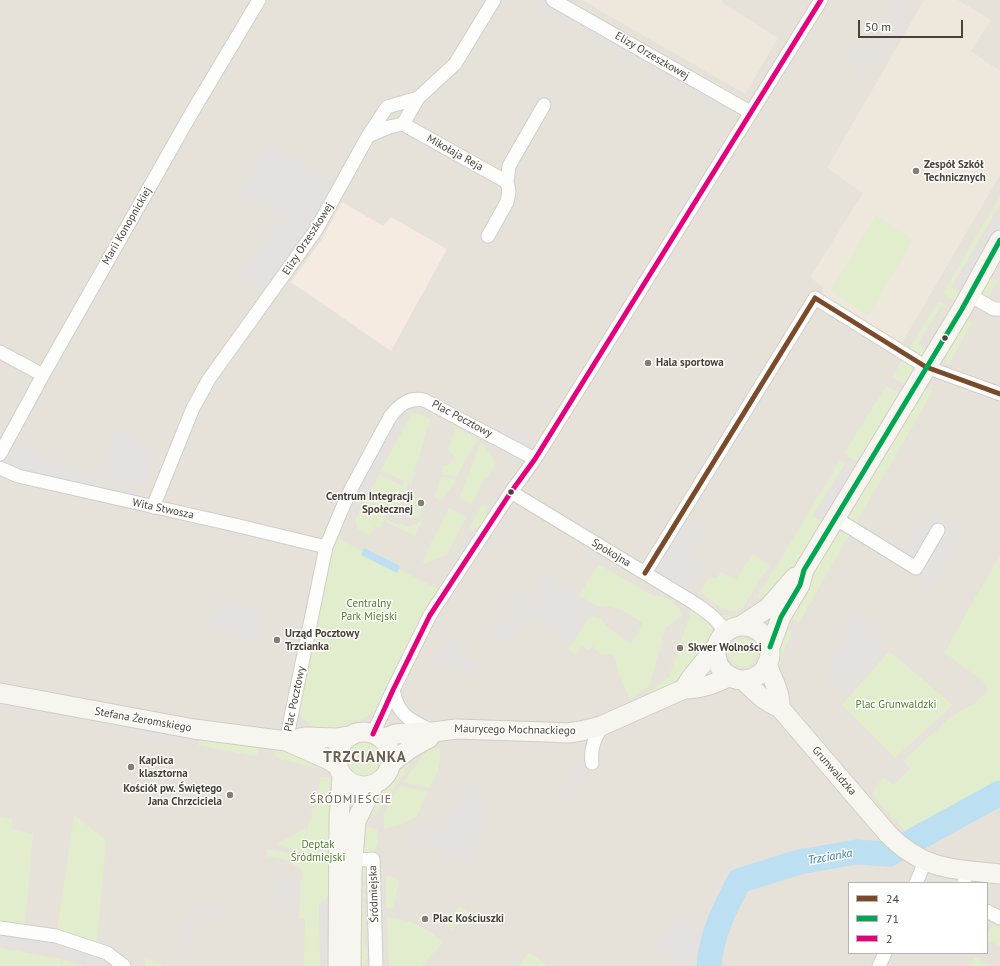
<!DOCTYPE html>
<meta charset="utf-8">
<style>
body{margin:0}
#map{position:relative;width:1000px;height:966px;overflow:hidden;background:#f2f0ed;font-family:"PT Sans",sans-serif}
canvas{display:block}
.legend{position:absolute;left:848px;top:882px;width:140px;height:72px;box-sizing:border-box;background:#fff;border:1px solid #b7b3af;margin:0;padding:5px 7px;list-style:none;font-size:12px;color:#4a4137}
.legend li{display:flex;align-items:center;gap:8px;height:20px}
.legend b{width:20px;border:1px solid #b7b3af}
.scale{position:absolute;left:858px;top:20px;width:105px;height:18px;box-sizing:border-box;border:2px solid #4a4137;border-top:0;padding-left:5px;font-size:12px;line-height:14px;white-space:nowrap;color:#4a4137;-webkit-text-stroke:3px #fff;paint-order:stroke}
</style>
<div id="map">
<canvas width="1000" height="966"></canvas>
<ul class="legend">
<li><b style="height:5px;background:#7a4b2a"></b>24</li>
<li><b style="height:5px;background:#00a651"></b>71</li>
<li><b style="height:5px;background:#e5007d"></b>2</li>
</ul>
<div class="scale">50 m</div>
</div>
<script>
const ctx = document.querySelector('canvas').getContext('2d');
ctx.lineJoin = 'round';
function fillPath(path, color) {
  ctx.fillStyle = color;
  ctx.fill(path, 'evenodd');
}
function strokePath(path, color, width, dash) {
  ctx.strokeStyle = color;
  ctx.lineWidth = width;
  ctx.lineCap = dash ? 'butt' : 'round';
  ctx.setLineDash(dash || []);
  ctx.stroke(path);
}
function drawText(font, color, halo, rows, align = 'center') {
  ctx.font = font + ' "PT Sans",sans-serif';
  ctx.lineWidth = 3;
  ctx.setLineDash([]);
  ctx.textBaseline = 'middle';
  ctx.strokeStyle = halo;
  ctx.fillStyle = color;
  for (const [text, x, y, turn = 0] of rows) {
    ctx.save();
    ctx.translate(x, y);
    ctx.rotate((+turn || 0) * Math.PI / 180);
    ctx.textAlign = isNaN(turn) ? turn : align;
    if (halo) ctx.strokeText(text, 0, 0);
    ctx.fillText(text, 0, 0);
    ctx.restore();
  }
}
fillPath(new Path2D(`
 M0 0H1000V966H0ZM849 883H987V953H849Z`), '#e6e2da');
fillPath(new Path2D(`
 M342 202 383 226 391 217 447 249 391 351 291 282 322 239Z`), '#f5ebe0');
fillPath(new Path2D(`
 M582 0H722L724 4 778 38 745 94Z
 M924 0H958L991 20 971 51 1000 71V175L902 343 822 296 823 287 810 277 863 193 827 168Z`), '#ede7dc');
fillPath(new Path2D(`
 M1000 196V205L952 287 962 293 957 302 944 295V291Z
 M876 216 913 240 868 315 831 290Z
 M989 279 998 280 987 299 982 293Z
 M938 302 953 309 951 312 941 306 918 344 927 350 920 359 907 352Z
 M966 319 972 323 948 366C939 356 960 329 966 319Z
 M902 361 914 368 915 370 906 385 892 377Z
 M886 386 897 392 899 395 860 461H856L846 455 845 452Z
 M926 388 933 391 856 523 849 519V515L923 389Z
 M418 413 430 419 411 485 408 484 405 490 409 491 406 502 391 507 380 528 375 526 370 536 358 529 356 521V517L379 475 402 486 404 481 381 470 411 415Z
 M455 428 478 439 457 476 441 474 443 466 449 465 453 459V454L448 450Z
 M481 442 496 462 488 477 485 478 472 504 459 498Z
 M840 460 855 469V470L845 465 813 515 823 522C806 550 788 576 767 601L758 597 760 591 777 565Z
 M441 477 456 479 442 501 434 497Z
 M411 498H423L425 501V503L421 507 420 516 412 519 408 514 405 508Z
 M482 505 487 507 486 520 482 527 475 528 473 531 470 528Z
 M449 508 466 517 447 555 423 564H422L430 545Z
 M425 514 415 536 385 521 386 519 399 526 400 524C412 529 419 525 425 514Z
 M841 532 849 535 799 623 790 616 837 533Z
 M333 536 440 590 423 615 375 710 365 718 354 721 341 731 325 732 310 725 301 716 298 702Z
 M752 554 770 565 741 610C726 616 712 600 700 592L710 576 716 579 721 572 736 580Z
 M1000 555V791L914 838C906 832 874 802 874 793 874 786 880 782 884 777L893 785 909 769 903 761 948 719 963 709 974 704 988 690 984 682 945 653 955 633Z
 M600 565 654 596C666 596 680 604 682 616L666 628 649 686 630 700 619 674 616 660 612 654 602 655 592 646 588 650 582 646 575 654 568 649 582 625 581 620 592 616 602 619 606 626 631 644 643 624C624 609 610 603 585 607L575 601 596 568Z
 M752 605 756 606 740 619 729 624 721 615C740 616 738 622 752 605Z
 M692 609 711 624 714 632 712 642 677 682 635 702 669 677Z
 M784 626 790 631 791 634 783 653 778 672 776 666Z
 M729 653a14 14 0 1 1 28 0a14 14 0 1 1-28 0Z
 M889 651 953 705 895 758 842 705Z
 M200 737 260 747 257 755 254 756 249 755 198 745Z
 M346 758a19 19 0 1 1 38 0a19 19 0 1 1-38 0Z
 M433 748 438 749C444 762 435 777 430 788L404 782 424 753Z
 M275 749 295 752 324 764 326 770 279 759 275 755Z
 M417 754 376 814 374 816 368 817 374 799 389 785 410 759Z
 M321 777H330L335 844V966H304L305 918H299L300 881 303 877V870L293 865 291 861 266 856 268 849 302 855V850Z
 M400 786 428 792 417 816 402 824 384 829V813Z
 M74 815 106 840 97 943 79 937 57 932Z
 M0 817 12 819 11 829 33 834 25 927 0 923Z
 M362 825 377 830C379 839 378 843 374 851L367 853 362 851Z
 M306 828 301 851 276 844Z
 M359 866H366L371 875 362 883 366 888 362 891 366 896 362 900 365 903 362 907 365 910 362 914 365 917 364 946 368 950 366 954 368 957 364 961 369 966H356Z
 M386 876 392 877 399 881 394 905 392 908H389L386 906Z
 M458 907 465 909 470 913 451 930 447 927 451 917Z
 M387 917C409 919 427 928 444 942L421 966H389Z
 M993 924 1000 928V946L987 940V934Z
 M0 948 61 959 60 966H0Z
 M528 953H530L548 966H518Z
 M144 957 162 965 163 966H144L146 965Z
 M974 957 993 966H970Z
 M62 960 84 966H62Z`), '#e2edcd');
fillPath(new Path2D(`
 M529 0H553L729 101 723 111Z
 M895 0H899L915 10 881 66 869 59 866 63 865 74 848 64 849 54 855 45 864 50Z
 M268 143 336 182 302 236 263 291 240 274 280 217 238 191Z
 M1000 205V228L962 293 952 287Z
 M401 410 409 413 352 519 346 510Z
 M507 426 537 443 529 455 487 432Z
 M118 428 158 453 145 489 94 470Z
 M16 442 42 455 138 491 136 497 18 468 12 464 9 459 10 452Z
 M845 464 855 470 823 522 813 516Z
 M936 513 964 526 932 585 919 577 924 568 901 555 920 521 930 526Z
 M688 516 707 527 691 554 707 564 691 589 661 573 659 567 660 560Z
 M504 517 505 526 489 550 481 551Z
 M482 527 456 566 452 563 475 528Z
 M238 529 298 542 296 548 236 535Z
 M602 552 664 589H655L603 558Z
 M543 572 596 606 572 644 526 616 509 644 490 633 516 591 535 602 537 583Z
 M217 598 265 612 258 643 206 628Z
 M852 611 882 630 873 638 889 649 848 697 828 677Z
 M444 636 468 648 464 657 475 663 469 677 433 659Z
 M0 701 39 708 38 717 0 711Z
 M104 719 197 736 195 747 107 731Z
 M578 758 589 760 588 768 570 796 558 797Z
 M903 761 910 769 893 785 884 777Z
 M465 783 476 788 490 808 470 863 403 835 421 822 445 831Z
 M277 877 300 882 299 911 271 907Z
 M329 895 331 960 325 966H320L319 905Z
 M205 905 225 908 222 910 221 916 204 915 196 924 190 938 186 951 175 947 187 918 196 909Z
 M677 915 710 930 692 966H677L660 955 657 949 658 943Z
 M0 934 54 944 52 954 0 946Z
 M57 944 105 957 101 966H96L56 953Z
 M519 950 524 954 516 966H509Z`), '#e4e1de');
fillPath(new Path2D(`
 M364 548 400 566 397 573 361 555Z`), '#bcdff1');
strokePath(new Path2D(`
 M709 966C711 935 725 908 739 881L799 862 856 852 889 854 1000 793`), '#bcdff1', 25);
const minor = new Path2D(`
 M553 0 750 112
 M403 124 418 98
 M368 136 389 127 403 124 507 182
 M488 236 507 202 509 191 507 182 509 166 544 105
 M969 295 994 309H1000
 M0 352 43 375
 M0 454 43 375 191 114 259 0
 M0 468 18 476 235 525 326 547
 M511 492 691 601C704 610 718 618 725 633
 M153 507 193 408 209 379 316 230 368 136 387 107 418 98 455 64 494 0
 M835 518 916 568 938 530
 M645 573 815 298 926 367 1000 394
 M393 690C398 716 410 720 432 731
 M373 734 393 690 430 615 511 492 535 459 821 0
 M286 741 326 547 341 511 352 487 390 417C399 405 409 397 424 400L535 459
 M592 763C590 748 595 737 603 725
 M346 861 373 859 376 966
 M916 883 925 862
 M964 883 966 870
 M987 911 1000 918
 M0 928 56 936 107 953 124 966
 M879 966 885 953`);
const secondary = new Path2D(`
 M742 625 768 608 795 577
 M716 653a27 27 0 1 1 54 0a27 27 0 1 1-54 0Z
 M770 647 781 617 800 585 804 570 962 309 1000 240
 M767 664C772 679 781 692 780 708
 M743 680C755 691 764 702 780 708L888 834C923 870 953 869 1000 874
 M684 689 691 678 716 647
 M0 693 194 729 286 741 329 760 338 766
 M337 759a27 27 0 1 1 54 0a27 27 0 1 1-54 0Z
 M382 739 396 734 417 732H434L456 729 546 732 568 733 581 731 601 726 684 689C702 689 714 684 730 676
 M286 741 305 737 337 738 350 736
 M391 763 411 748 429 738 434 732
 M338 966 339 820 342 775
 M351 966 352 872 356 821 374 784`);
strokePath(minor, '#d0ceca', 15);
strokePath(secondary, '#d2cdc3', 21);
strokePath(minor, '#fdfdfc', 13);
strokePath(secondary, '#f7f5f0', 19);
strokePath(new Path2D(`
 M645 573 815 298 926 367 1000 394`), '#7a4b2a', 5);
strokePath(new Path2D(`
 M770 647 781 617 800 585 804 570 962 309 1000 240`), '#00a651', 5);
strokePath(new Path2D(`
 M373 734 393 690 430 615 511 492 535 459 821 0`), '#e5007d', 5);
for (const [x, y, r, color] of [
 [916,171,4,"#857e77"],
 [945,338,3.5,"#4a4137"],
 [648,363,4,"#857e77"],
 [511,492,3.5,"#4a4137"],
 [421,503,4,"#857e77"],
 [277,640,4,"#857e77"],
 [680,648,4,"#857e77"],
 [131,767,4,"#857e77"],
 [230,795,4,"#857e77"],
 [425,919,4,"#857e77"]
]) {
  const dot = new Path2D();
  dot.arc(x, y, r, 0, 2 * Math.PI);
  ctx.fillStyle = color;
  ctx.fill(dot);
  strokePath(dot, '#fff', 1.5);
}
drawText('11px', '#4a4137', '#fff', [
 ["Elizy Orzeszkowej",652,56,30],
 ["Mikołaja Reja",455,153,29],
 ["Marii Konopnickiej",127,226,-60],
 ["Elizy Orzeszkowej",308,239,-57],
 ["Plac Pocztowy",462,419,28],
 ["Wita Stwosza",163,509,12],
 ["Spokojna",611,553,31],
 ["Plac Pocztowy",295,699,-78],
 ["Stefana Żeromskiego",143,720,10],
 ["Maurycego Mochnackiego",515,730,1],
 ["Grunwaldzka",834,771,49],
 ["Śródmiejska",374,894,-92]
]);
drawText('bold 11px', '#4a4137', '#fff', [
 ["Zespół Szkół",924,165],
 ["Technicznych",924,178],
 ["Hala sportowa",656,363],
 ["Centrum Integracji",413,497,"right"],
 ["Społecznej",413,510,"right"],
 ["Urząd Pocztowy",285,634],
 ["Trzcianka",285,647],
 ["Skwer Wolności",688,648],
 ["Kaplica",139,761],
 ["klasztorna",139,774],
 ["Kościół pw. Świętego",222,789,"right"],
 ["Jana Chrzciciela",222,802,"right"],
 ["Plac Kościuszki",433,919]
], 'left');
drawText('11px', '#4e7f27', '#fff', [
 ["Centralny",369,604],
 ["Park Miejski",369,617],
 ["Plac Grunwaldzki",896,705],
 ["Deptak",318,845],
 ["Śródmiejski",318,858]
]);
ctx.letterSpacing = '1px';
drawText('12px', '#6d5f4e', '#fff', [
 ["ŚRÓDMIEŚCIE",351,800]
]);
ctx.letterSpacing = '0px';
drawText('italic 12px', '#287aaa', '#fff', [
 ["Trzcianka",830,857,-10]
]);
ctx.letterSpacing = '1px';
drawText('bold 15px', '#6d5f4e', '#fff', [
 ["TRZCIANKA",365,758]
]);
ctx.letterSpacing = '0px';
</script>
